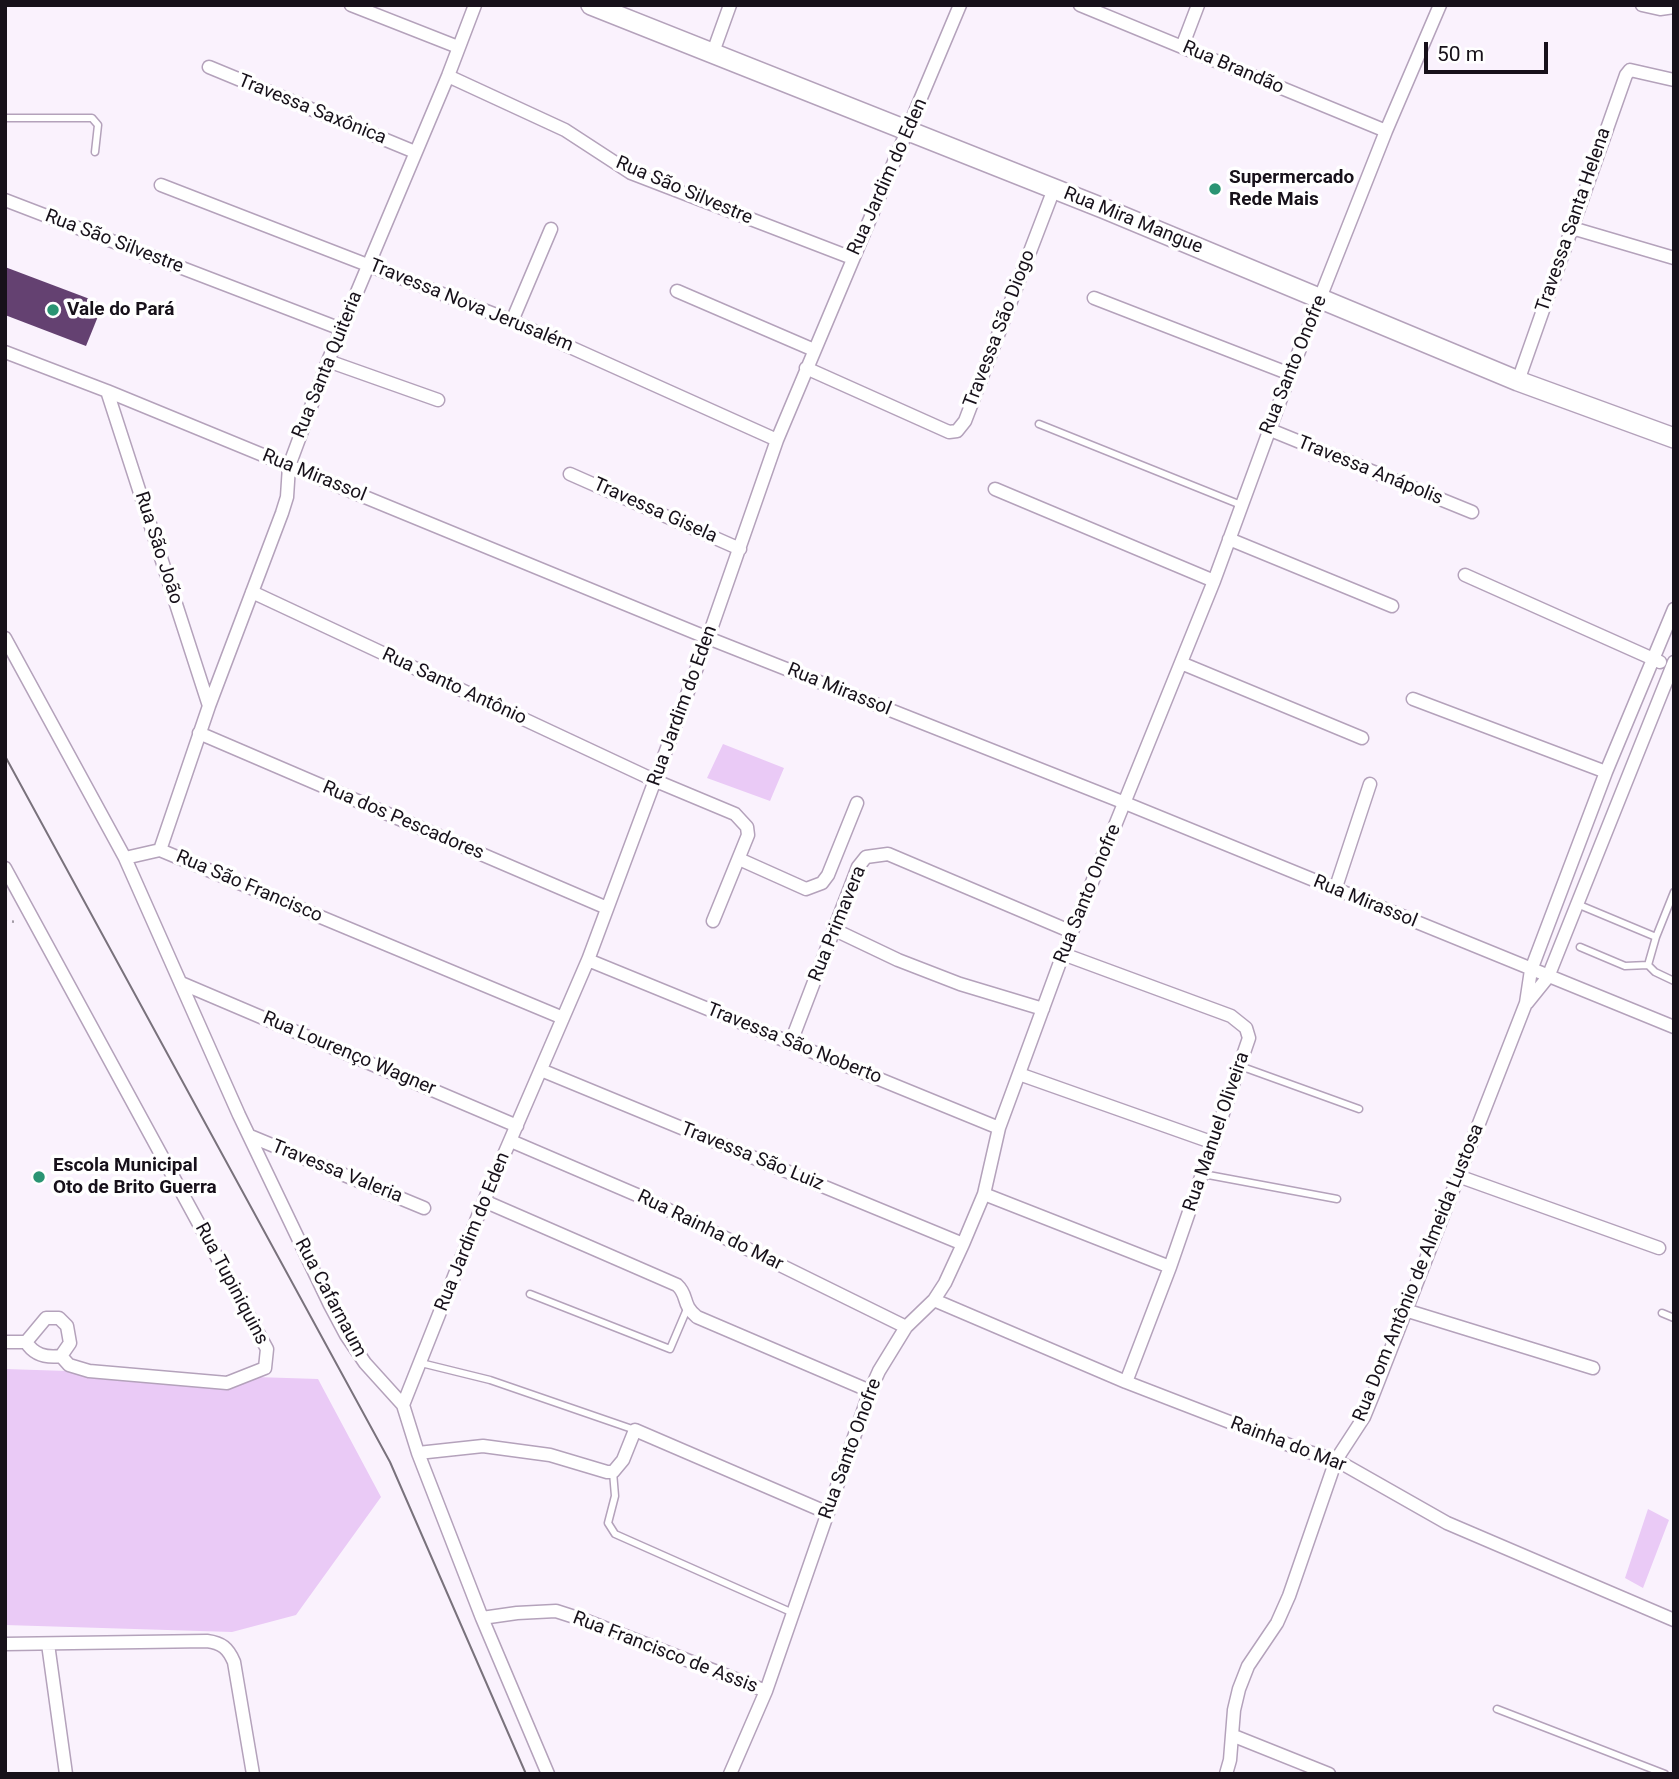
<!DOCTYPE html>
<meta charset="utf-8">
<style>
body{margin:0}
#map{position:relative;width:1679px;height:1779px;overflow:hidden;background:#faf2fd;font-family:Roboto,sans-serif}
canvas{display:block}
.frame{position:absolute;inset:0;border:7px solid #17111a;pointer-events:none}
.scale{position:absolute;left:1424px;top:42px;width:124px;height:32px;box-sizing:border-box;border:4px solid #17111a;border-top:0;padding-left:9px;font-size:21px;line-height:24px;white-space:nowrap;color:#17111a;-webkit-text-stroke:5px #fff;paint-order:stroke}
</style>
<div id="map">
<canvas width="1679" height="1779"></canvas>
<div class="frame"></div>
<div class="scale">50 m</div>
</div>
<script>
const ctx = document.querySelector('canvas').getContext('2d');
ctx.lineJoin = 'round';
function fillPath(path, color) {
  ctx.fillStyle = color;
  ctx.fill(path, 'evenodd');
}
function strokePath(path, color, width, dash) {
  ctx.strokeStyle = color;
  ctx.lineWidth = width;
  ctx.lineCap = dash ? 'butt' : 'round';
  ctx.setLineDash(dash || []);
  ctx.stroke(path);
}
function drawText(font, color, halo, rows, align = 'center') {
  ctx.font = font + ' Roboto,sans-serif';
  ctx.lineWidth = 7;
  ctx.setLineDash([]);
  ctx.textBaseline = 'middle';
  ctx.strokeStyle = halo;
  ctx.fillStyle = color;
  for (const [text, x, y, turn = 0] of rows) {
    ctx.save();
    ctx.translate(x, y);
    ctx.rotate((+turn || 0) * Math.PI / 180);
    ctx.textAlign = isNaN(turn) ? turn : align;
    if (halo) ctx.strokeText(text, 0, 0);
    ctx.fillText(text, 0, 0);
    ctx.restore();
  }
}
fillPath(new Path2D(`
 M723 744 784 768 770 801 707 778Z
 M5 1369 318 1379 381 1497 296 1615 232 1632 5 1625Z
 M1648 1509 1669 1520 1643 1588 1625 1578Z`), '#eacaf6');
fillPath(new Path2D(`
 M5 267 103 304 86 346 5 315Z`), '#644171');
const lane = new Path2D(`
 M5 118H92L98 125 95 152
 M1039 424 1241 505
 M1577 904 1656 937 1648 965 1655 972 1674 981
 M1656 937 1674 892
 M1580 947 1625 966 1648 965
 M1240 1066 1359 1109
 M1203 1174 1337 1199
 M530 1294 670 1349 687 1309
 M1662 1313 1674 1318
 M421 1363 490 1380 635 1430
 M613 1472 615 1496 608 1523 615 1534 793 1613
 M1497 1709 1665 1774`);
const street = new Path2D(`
 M351 5 458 47
 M1080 5 1386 131
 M1642 5 1660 9 1674 7
 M1182 47 1198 5
 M712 55 730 5
 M209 67 415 152
 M448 76 565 130 631 173 852 258
 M161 185 512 321 777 440
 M5 200 341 329
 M1572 228 1674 258
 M677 291 814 350
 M1094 298 1290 374
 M512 321 551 229
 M5 352 107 391 708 638 1125 803 1674 1027
 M328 361 438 400
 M806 368 949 432 957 431 965 421 1054 189
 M1518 381 1626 75 1630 70 1674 80
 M107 391 209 706
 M1268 429 1472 512
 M570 474 740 549
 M995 489 1214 581
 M1229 539 1392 606
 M1465 575 1660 662
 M252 592 656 781 735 814 747 827 748 835 713 921
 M5 638 125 858 239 1115 330 1305 346 1335 365 1363 403 1405 418 1453 482 1618 548 1774
 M1181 663 1362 738
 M1413 699 1606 772
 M199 733 607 908
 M160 850 209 706 282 513 287 497 289 466 328 361 448 76 475 5
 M125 858 160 850 563 1018
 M739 859 806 889 822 883 828 875 857 803
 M5 868 267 1349 265 1368 227 1383 89 1371 69 1365 61 1356
 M1335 890 1370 784
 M835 930 898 960 960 984 1043 1009
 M1063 954 1231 1016 1246 1028 1249 1038 1170 1267 1126 1382
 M588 960 999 1128
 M181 983 517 1126
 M1527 1003 1548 977 1674 662
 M791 1042 858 867 866 857 888 854 1072 932
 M541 1070 963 1244
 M1019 1074 1214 1143
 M250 1136 424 1208
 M511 1141 644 1198 906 1327
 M1458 1176 1659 1248
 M984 1194 1170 1267
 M484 1201 677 1285C689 1296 681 1304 697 1317L870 1391
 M934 1300 1126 1382 1302 1450 1336 1460 1447 1523 1674 1620
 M1405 1310 1593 1368
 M5 1342H26C34 1355 46 1358 61 1356L70 1343 67 1326 59 1318H46L26 1342
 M403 1405 484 1201 588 960 708 638 777 440 960 5
 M418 1453 483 1446 550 1455 607 1472H613L623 1460 635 1430 828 1513
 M482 1618 517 1613 556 1611 587 1621 766 1691
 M5 1644 207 1641C222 1643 228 1648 234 1662L253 1774
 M48 1644 66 1774
 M1234 1736 1329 1774
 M730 1774 766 1691 870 1391 879 1371 906 1327 934 1300 945 1283 963 1244 984 1194 999 1128 1063 954 1214 581 1290 374 1386 131 1440 5
 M1226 1774 1230 1760 1234 1710 1239 1689 1248 1666 1277 1623 1289 1596 1336 1460 1364 1417 1373 1395 1526 1003 1531 970 1606 772 1674 609`);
const secondary = new Path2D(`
 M591 5 1105 209 1518 381 1674 438`);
strokePath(lane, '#b4a2bb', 9);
strokePath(street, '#b4a2bb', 15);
strokePath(secondary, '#b4a2bb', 22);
strokePath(new Path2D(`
 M5 921 19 922`), '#a29ba5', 2.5, [2, 5]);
strokePath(lane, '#fff', 6);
strokePath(street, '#fff', 12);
strokePath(secondary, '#fff', 19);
strokePath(new Path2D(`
 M5 756 390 1462 526 1774`), '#79727c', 2);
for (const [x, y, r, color] of [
 [1215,189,7,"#2a9473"],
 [53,310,7,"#2a9473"],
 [39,1177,7,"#2a9473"]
]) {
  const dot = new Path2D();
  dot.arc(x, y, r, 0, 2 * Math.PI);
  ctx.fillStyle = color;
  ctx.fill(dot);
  strokePath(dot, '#fff', 2.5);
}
drawText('19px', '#17111a', '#fff', [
 ["Rua Brandão",1233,68,23],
 ["Travessa Saxônica",312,110,22],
 ["Rua Jardim do Eden",888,177,-66],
 ["Rua São Silvestre",684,191,23],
 ["Travessa Santa Helena",1574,220,-71],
 ["Rua Mira Mangue",1133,221,22],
 ["Rua São Silvestre",114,242,21],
 ["Travessa Nova Jerusalém",471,306,22],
 ["Travessa São Diogo",1000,329,-69],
 ["Rua Santa Quiteria",328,365,-68],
 ["Rua Santo Onofre",1294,365,-68],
 ["Travessa Anápolis",1370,471,22],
 ["Rua Mirassol",314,476,22],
 ["Travessa Gisela",655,511,24],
 ["Rua São João",158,548,72],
 ["Rua Santo Antônio",454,687,25],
 ["Rua Mirassol",839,690,22],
 ["Rua Jardim do Eden",683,706,-70],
 ["Rua dos Pescadores",403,821,23],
 ["Rua São Francisco",249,887,23],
 ["Rua Santo Onofre",1088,894,-68],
 ["Rua Mirassol",1365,902,22],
 ["Rua Primavera",838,924,-68],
 ["Travessa São Noberto",794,1044,22],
 ["Rua Lourenço Wagner",349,1054,23],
 ["Rua Manuel Oliveira",1217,1132,-71],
 ["Travessa São Luiz",752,1157,22],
 ["Travessa Valeria",337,1172,22],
 ["Rua Rainha do Mar",710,1231,26],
 ["Rua Jardim do Eden",473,1232,-68],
 ["Rua Dom Antônio de Almeida Lustosa",1419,1273,-68],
 ["Rua Tupiniquins",231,1284,62],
 ["Rua Cafarnaum",330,1298,62],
 ["Rainha do Mar",1288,1445,21],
 ["Rua Santo Onofre",851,1449,-70],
 ["Rua Francisco de Assis",665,1653,21]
]);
drawText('bold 19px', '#17111a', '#fff', [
 ["Supermercado",1229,178],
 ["Rede Mais",1229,200],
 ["Vale do Pará",67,310],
 ["Escola Municipal",53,1166],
 ["Oto de Brito Guerra",53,1188]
], 'left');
</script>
